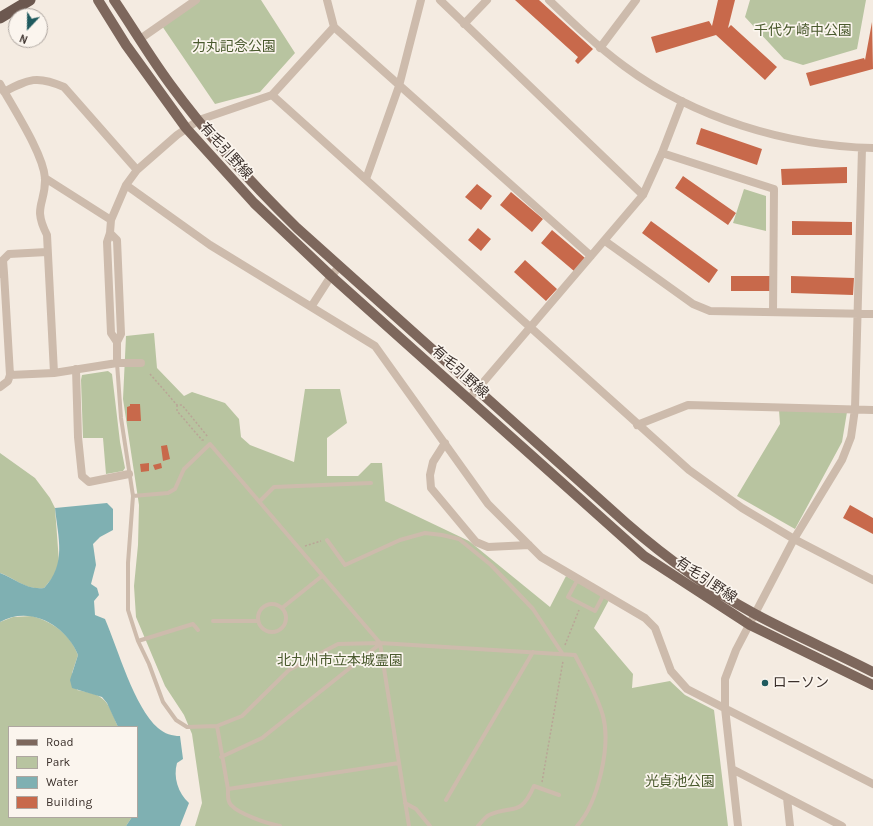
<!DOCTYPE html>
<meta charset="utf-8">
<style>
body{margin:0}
#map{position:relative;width:873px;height:826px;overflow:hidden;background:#f4ebe1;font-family:Karla,sans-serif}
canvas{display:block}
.legend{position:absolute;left:8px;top:726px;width:130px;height:92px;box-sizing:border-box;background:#fbf5ee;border:1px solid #aea6a0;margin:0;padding:5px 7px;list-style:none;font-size:12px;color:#3b302b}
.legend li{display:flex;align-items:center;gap:8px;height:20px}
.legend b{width:20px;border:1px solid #aea6a0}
.north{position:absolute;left:8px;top:8px;width:40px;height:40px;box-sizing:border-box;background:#fbf5ee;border:1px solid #aea6a0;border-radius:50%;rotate:202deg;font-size:11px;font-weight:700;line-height:16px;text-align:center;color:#3b302b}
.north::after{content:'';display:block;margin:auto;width:14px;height:18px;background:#1f5a5e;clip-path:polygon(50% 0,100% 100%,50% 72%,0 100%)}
</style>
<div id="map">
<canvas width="873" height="826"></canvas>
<ul class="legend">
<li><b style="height:5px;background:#7d675c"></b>Road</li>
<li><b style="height:11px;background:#b8c4a0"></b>Park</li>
<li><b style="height:11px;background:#7fb0b2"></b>Water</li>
<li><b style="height:11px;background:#c8694b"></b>Building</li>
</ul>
<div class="north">N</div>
</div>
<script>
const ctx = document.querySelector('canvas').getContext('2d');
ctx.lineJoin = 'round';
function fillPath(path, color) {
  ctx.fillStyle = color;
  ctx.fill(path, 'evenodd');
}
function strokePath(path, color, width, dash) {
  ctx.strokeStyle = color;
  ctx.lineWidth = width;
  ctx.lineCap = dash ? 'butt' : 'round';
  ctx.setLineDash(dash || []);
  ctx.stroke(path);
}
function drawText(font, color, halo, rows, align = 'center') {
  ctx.font = font + ' Karla,"Noto Sans JP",sans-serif';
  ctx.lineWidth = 3.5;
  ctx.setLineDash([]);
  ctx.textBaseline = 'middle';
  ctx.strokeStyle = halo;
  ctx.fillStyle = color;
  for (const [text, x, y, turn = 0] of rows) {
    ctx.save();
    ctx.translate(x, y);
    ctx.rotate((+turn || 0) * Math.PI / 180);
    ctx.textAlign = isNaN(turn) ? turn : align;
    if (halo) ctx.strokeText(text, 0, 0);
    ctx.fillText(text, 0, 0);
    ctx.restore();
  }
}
fillPath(new Path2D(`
 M199 0H261L295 53 260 92 215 104 160 23Z
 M750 0H866L857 49 803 65 784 59 745 17Z
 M744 189 766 196V231L733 223Z
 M154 333 157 368 184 396 192 392 225 403 239 419 241 437 250 445 294 462 305 389H340L347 423 327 438V476H358L371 463H382L385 501 469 541 550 607 566 576 609 600 594 628 633 674 632 688 670 681 685 695 714 710 728 826H195L202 803 192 734 184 715 165 686 136 617 134 586 138 545 139 505 123 399 126 336Z
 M108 371 112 374 120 442 125 468 123 471 106 474 103 438H83L81 380 82 375Z
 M779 410 847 412 842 442 795 529 737 496 780 424Z
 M0 453 35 478 50 498 55 508 59 562 54 576 44 588C24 590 17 579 0 573Z
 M32 616C53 622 70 634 78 655L72 673 77 690C106 695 107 700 118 727H9V817H132L126 826H0V622L13 617Z`), '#b8c4a0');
fillPath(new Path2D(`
 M107 503 113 509V530L100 537 93 544 96 565 91 584 97 588 99 595 94 601 95 615 105 619C118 649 134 707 158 728 165 734 172 736 180 736L183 759 177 763C173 777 178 793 189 803L180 826H126L132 817H137V727H118L107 703 102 697 72 688 70 680 78 655C66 625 30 605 0 622V573C16 579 26 590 44 588 67 564 58 538 55 508Z`), '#7fb0b2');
fillPath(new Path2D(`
 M515 0H539L593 49 578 64 575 61 578 57Z
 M718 0H735L728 28 731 25 777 67 765 80 716 35 656 53 651 37 709 21 712 26Z
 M872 22 873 69 810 86 806 73 864 58 865 60Z
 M701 128 762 149 757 165 696 144Z
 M847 167V183L782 185 781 169Z
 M683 176 736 213 728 225 675 188Z
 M477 184 492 196 481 210 465 197Z
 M511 192 543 219 532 232 500 205Z
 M651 221 718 270 709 283 642 233Z
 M792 221 852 222V235H792Z
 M478 228 491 239 481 251 468 240Z
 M552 230 585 258 574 271 541 243Z
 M525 260 557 289 546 301 514 272Z
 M731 276H772L771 291H731Z
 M791 276 854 278 853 295 791 293Z
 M130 404H140L141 421H127V407L130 406Z
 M167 445 170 459 163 461 161 446Z
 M149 463V471L141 472 140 464Z
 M161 463 162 468 155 470 153 465Z
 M850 505 873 518V534L843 518Z`), '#c8694b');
strokePath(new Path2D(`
 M150 374 177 405H182L208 437
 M177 405V411L202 440H205
 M305 546 321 541
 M565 645 579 610
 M542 782 563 661`), '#b9a596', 1.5, [2, 2]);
strokePath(new Path2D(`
 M117 363 121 418 133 496 128 563V610L138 641 149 664 163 702 176 720 187 727 217 726 242 716 289 670 338 644 380 643 575 655C585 675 597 694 603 716 611 746 598 803 577 826
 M133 496 168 493 175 489 184 469 210 444 380 643 409 826
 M260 501 274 487 371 483
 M327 540 345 565 400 540 425 533 442 535 459 539 491 565 533 609 562 653
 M578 579 568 597 595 611 604 594
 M258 618a14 14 0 1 1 28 0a14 14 0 1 1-28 0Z
 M282 608 322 576
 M213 621H258
 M138 641 193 624 198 630
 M217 726 228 789
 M221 757 262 738 380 644
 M446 800 533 652
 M405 803 416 809 430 826
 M280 826C268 824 239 814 231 805 227 801 228 794 228 789L399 763
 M478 826C481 823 485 817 489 815 513 804 520 818 534 786L559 795`), '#cdbbac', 4);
strokePath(new Path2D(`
 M327 0 334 27 591 256
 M440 0 643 195
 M549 0C573 23 597 46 624 66 694 118 786 146 873 148
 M464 24 487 0
 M140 39 196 0
 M600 48 636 0
 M0 84C13 108 43 153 45 178 46 204 32 206 47 235L54 373
 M4 92C29 79 37 75 64 87L137 170
 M272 95 689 470 742 508 794 539 873 580
 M662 153 774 189 773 312
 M45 178 111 220
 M366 179 399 86 421 0
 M126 185 210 245 375 346 488 504 541 557 645 618 655 628 671 671 687 689 873 784
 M110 233 117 240 121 334 117 342V363
 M605 241 693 304 710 311 873 314
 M4 273 10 375
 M0 274 4 273 3 260 9 254 47 252
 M311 307 331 276 340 266
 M117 342 111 333 107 242 110 233 111 220 126 185 137 170 177 135 199 120 272 95 334 27
 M76 369 78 437 82 476 89 482 129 474
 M0 387 8 381 10 375 54 373 117 363H141
 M469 399 643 195 662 153 682 101
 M637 425 688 405 873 410
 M445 443 433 462 430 475 431 488 476 542 488 547 529 545
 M732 769 842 826
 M787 798 790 826
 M738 826 725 708V679L736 650 794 539 842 460 851 437 855 409 862 148`), '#cdbbac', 8);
strokePath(new Path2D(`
 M98 0 126 45 186 128 254 203 331 276 644 556 750 625 873 685
 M114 0C133 28 150 57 170 84 208 136 251 183 297 228L626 523C665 557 709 589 755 614 794 635 834 652 873 672`), '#7d675c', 10);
strokePath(new Path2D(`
 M0 18 30 0`), '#6c584f', 11);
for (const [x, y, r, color] of [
 [765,683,4,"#1f5a5e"]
]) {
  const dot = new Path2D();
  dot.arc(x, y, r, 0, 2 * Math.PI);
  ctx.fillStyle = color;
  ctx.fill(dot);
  strokePath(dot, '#fbf5ee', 1.5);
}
drawText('14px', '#4a5a2e', '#fbf5ee', [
 ["千代ケ崎中公園",803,31],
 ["力丸記念公園",234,47],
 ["北九州市立本城霊園",340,661],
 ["光貞池公園",680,782]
]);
drawText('14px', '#3b302b', '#fbf5ee', [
 ["有毛引野線",226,151,48],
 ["有毛引野線",460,372,42],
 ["有毛引野線",706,580,34]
]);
drawText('14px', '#3b302b', '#fbf5ee', [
 ["ローソン",773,683]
], 'left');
</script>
